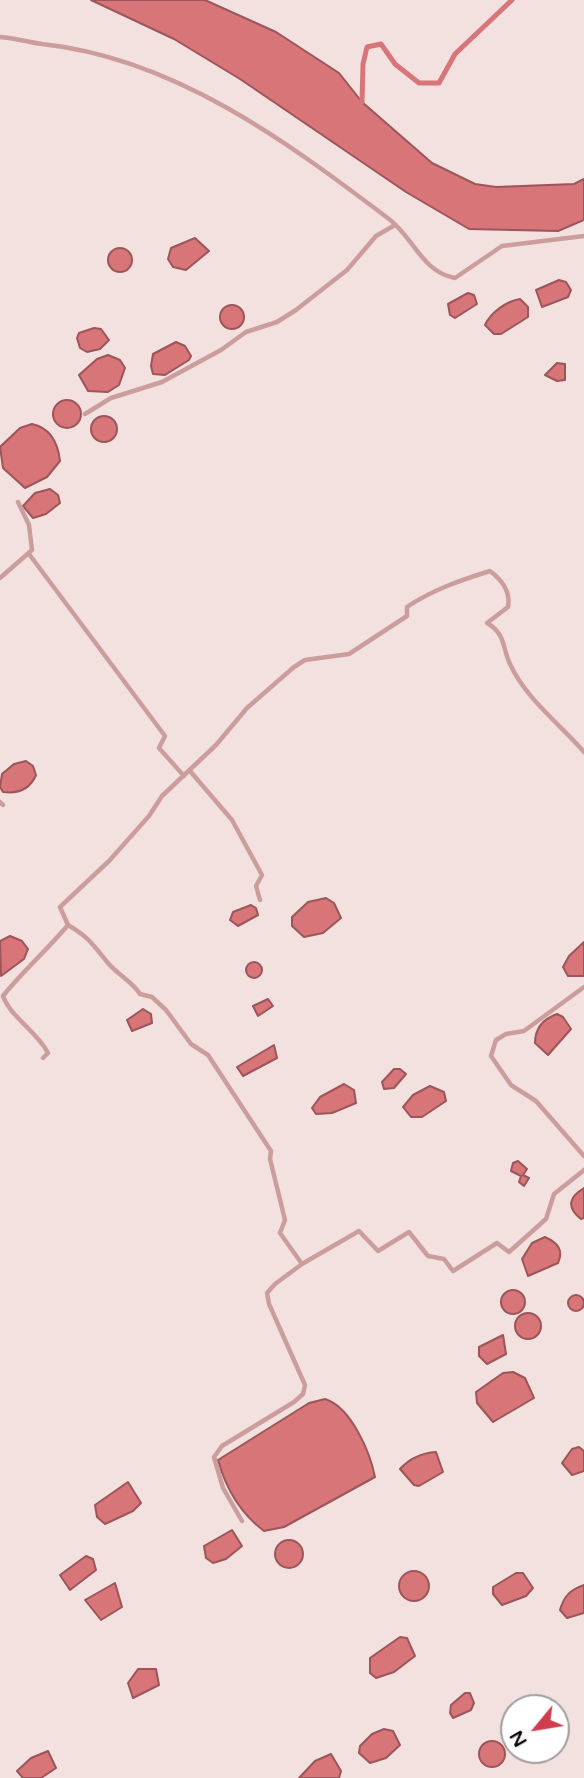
<!DOCTYPE html>
<style>
body{margin:0}
#map{position:relative;width:584px;height:1778px;overflow:hidden;background:#f3e1e0;font-family:"Varela Round",sans-serif}
canvas{display:block}
.north{position:absolute;left:500px;top:1694px;width:70px;height:70px;box-sizing:border-box;background:#fff;border:2px solid #9f9d9d;border-radius:50%;rotate:240deg;font-size:19px;font-weight:700;line-height:28px;text-align:center;color:#100a0a}
.north::after{content:'';display:block;margin:auto;width:24px;height:32px;background:#ce3e4f;clip-path:polygon(50% 0,100% 100%,50% 72%,0 100%)}
</style>
<div id="map">
<canvas width="584" height="1778"></canvas>
<div class="north">N</div>
</div>
<script>
const ctx = document.querySelector('canvas').getContext('2d');
ctx.lineJoin = 'round';
function fillPath(path, color) {
  ctx.fillStyle = color;
  ctx.fill(path, 'evenodd');
}
function strokePath(path, color, width, dash) {
  ctx.strokeStyle = color;
  ctx.lineWidth = width;
  ctx.lineCap = dash ? 'butt' : 'round';
  ctx.setLineDash(dash || []);
  ctx.stroke(path);
}
const water = new Path2D(`
 M91 0H205L276 32 339 73 362 102 432 163 475 184 496 187 574 184 584 179V220L558 231 469 229 406 192 240 79 174 39Z
 M195 238 209 251 186 270 173 267 168 259 171 248Z
 M108 260a12 12 0 1 1 24 0a12 12 0 1 1-24 0Z
 M559 280 566 282 571 290 568 297 542 307 536 290Z
 M468 293 474 295 477 304 455 318 450 315 448 304Z
 M520 299 528 307V317L501 334H494L485 325C491 312 507 301 520 299Z
 M220 317a12 12 0 1 1 24 0a12 12 0 1 1-24 0Z
 M94 328 101 329 109 340 100 349 87 352 80 348 77 338 79 333Z
 M176 342 185 346 191 356 189 360 165 375 153 374 151 366 153 354Z
 M108 355 120 360 125 368 119 385 108 392 88 391 79 375 97 359Z
 M557 363 565 364V380L557 381 545 375Z
 M53 414a14 14 0 1 1 28 0a14 14 0 1 1-28 0Z
 M91 429a13 13 0 1 1 26 0a13 13 0 1 1-26 0Z
 M32 424C51 428 58 443 60 461L47 477 25 488 3 468 0 447 20 428Z
 M50 489 58 495 60 503 46 514 33 518 23 506 35 493Z
 M26 761 33 766 36 775C30 789 18 794 3 792L0 787 2 774 14 764Z
 M326 898 334 903 341 918 323 933 304 937 292 926V917L308 902Z
 M251 905 256 908 258 915 238 926 230 920 233 912Z
 M10 936 22 941 28 949 24 959 1 976 0 941Z
 M584 942V976H568L563 967 569 956Z
 M246 970a8 8 0 1 1 16 0a8 8 0 1 1-16 0Z
 M268 999 273 1006 258 1016 253 1006Z
 M143 1009 151 1014 152 1023 132 1031 127 1020Z
 M557 1014 563 1017 571 1029 548 1055 535 1043C535 1028 543 1019 557 1014Z
 M274 1045 277 1058 243 1076 237 1067Z
 M394 1069H400L406 1074 394 1088 384 1089 382 1082Z
 M344 1084 354 1090 356 1103 332 1113 316 1114 312 1108 320 1097Z
 M430 1086 444 1092 446 1101 422 1117H411L403 1107 413 1095Z
 M518 1161 527 1169 523 1175 529 1178 524 1186 519 1182 521 1176 511 1171 513 1163Z
 M584 1188V1218L581 1219C566 1207 569 1197 584 1188Z
 M545 1237C558 1243 564 1250 558 1263L528 1276 522 1259 532 1243Z
 M501 1302a12 12 0 1 1 24 0a12 12 0 1 1-24 0Z
 M568 1303a8 8 0 1 1 16 0a8 8 0 1 1-16 0Z
 M515 1326a13 13 0 1 1 26 0a13 13 0 1 1-26 0Z
 M503 1335 506 1354 487 1364 479 1356V1347Z
 M513 1372 525 1378 534 1398 493 1422 477 1403 476 1392 503 1373Z
 M325 1399C351 1407 370 1452 375 1477L284 1527 264 1531C240 1513 226 1489 218 1460L309 1403Z
 M579 1447 584 1451V1471L572 1475 562 1463 572 1449Z
 M436 1452 443 1472 419 1486 414 1485 400 1469C409 1459 422 1453 436 1452Z
 M128 1482 141 1503 133 1511 105 1524 97 1517 95 1505Z
 M232 1530 242 1546 226 1559 213 1563 206 1558 204 1546Z
 M275 1554a14 14 0 1 1 28 0a14 14 0 1 1-28 0Z
 M86 1556 93 1559 96 1570 70 1590 60 1575Z
 M399 1586a15 15 0 1 1 30 0a15 15 0 1 1-30 0Z
 M516 1573H523L533 1588 526 1596 502 1605 493 1594V1587Z
 M115 1583 122 1607 101 1620 85 1600Z
 M584 1585V1613L567 1618 560 1610C564 1596 570 1590 584 1585Z
 M400 1637 407 1638 415 1656 394 1672 376 1678 370 1673V1658Z
 M138 1669H156L159 1685 133 1698 128 1683Z
 M465 1693H470L474 1703 471 1710 453 1718 450 1713 451 1705Z
 M384 1729 393 1731 400 1745 386 1758 370 1763 359 1753 360 1746 372 1734Z
 M479 1754a13 13 0 1 1 26 0a13 13 0 1 1-26 0Z
 M48 1751 56 1768 41 1778H23L17 1771 31 1758Z
 M331 1754 341 1771 339 1778H299L315 1761Z`);
fillPath(water, '#d87579');
strokePath(water, '#9c5558', 2);
strokePath(new Path2D(`
 M362 102 363 64 367 47 381 44 395 64 419 83H439L455 54 512 0`), '#d87579', 5);
strokePath(new Path2D(`
 M0 37C14 38 28 42 42 44 174 58 286 141 389 219 413 237 422 272 455 278L502 246 584 236
 M85 414 111 398 162 382 221 350 246 332 277 322 296 310 347 270 376 236 395 225
 M29 554 165 736 159 748 184 776
 M0 578 32 550 29 525 18 502
 M190 771 232 820 262 875 256 886 260 900
 M0 802 3 805
 M68 925 60 907 109 861 149 816 162 796 216 745 247 708 294 667 305 660 349 654 407 616V607C432 590 461 580 490 571 502 580 511 591 508 607L487 623C506 634 502 647 510 664 526 699 560 724 584 752
 M584 987 524 1031 506 1034 496 1040 491 1056 511 1085 536 1101 584 1156
 M43 1058 48 1053C37 1031 11 1018 3 996 23 971 47 950 68 925 90 938 93 945 108 963 118 975 132 981 140 994L152 997 166 1010 191 1044 208 1055 271 1151 270 1159 285 1220 280 1233 302 1264 275 1284 267 1293 269 1304 305 1385 303 1394 294 1402 222 1446 214 1457 223 1488 242 1521
 M302 1264 359 1231 378 1251 409 1232 428 1256 444 1259 453 1271 497 1243 509 1252 546 1219 554 1194 584 1170`), '#cc9d9d', 4.5);
</script>
